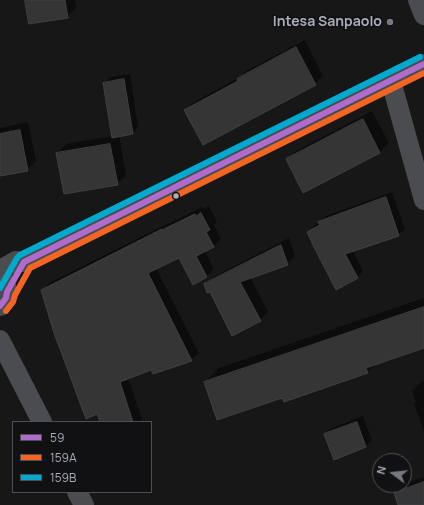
<!DOCTYPE html>
<style>
body{margin:0}
#map{position:relative;width:424px;height:505px;overflow:hidden;background:#171717;font-family:Manrope,sans-serif}
canvas{display:block}
.legend{position:absolute;left:12px;top:421px;width:140px;height:72px;box-sizing:border-box;background:#111113;border:1px solid #4d4f55;margin:0;padding:5px 7px;list-style:none;font-size:12px;color:#a8adb8}
.legend li{display:flex;align-items:center;gap:8px;height:20px}
.legend b{width:20px;border:1px solid #4d4f55}
.north{position:absolute;left:372px;top:453px;width:40px;height:40px;box-sizing:border-box;background:#111113;border:1px solid #4d4f55;border-radius:50%;rotate:285deg;font-size:11px;font-weight:700;line-height:16px;text-align:center;color:#a8adb8}
.north::after{content:'';display:block;margin:auto;width:14px;height:18px;background:#757880;clip-path:polygon(50% 0,100% 100%,50% 72%,0 100%)}
</style>
<div id="map">
<canvas width="424" height="505"></canvas>
<ul class="legend">
<li><b style="height:5px;background:#b06ccc"></b>59</li>
<li><b style="height:5px;background:#f26522"></b>159A</li>
<li><b style="height:5px;background:#00a9ce"></b>159B</li>
</ul>
<div class="north">N</div>
</div>
<script>
const ctx = document.querySelector('canvas').getContext('2d');
ctx.lineJoin = 'round';
function fillPath(path, color) {
  ctx.fillStyle = color;
  ctx.fill(path, 'evenodd');
}
function strokePath(path, color, width, dash) {
  ctx.strokeStyle = color;
  ctx.lineWidth = width;
  ctx.lineCap = dash ? 'butt' : 'round';
  ctx.setLineDash(dash || []);
  ctx.stroke(path);
}
function drawText(font, color, halo, rows, align = 'center') {
  ctx.font = font + ' Manrope,sans-serif';
  ctx.lineWidth = 3.5;
  ctx.setLineDash([]);
  ctx.textBaseline = 'middle';
  ctx.strokeStyle = halo;
  ctx.fillStyle = color;
  for (const [text, x, y, turn = 0] of rows) {
    ctx.save();
    ctx.translate(x, y);
    ctx.rotate((+turn || 0) * Math.PI / 180);
    ctx.textAlign = isNaN(turn) ? turn : align;
    if (halo) ctx.strokeText(text, 0, 0);
    ctx.fillText(text, 0, 0);
    ctx.restore();
  }
}
fillPath(new Path2D(`
 M26 0H75L76 8 67 17Z
 M305 40 323 76 315 84 186 110 194 102 240 77 246 71Z
 M130 74 138 127 132 133 119 135 126 175 117 184 57 154 66 144 113 136 104 83 110 77Z
 M372 111 389 143 380 152 287 160 296 151Z
 M28 122 36 161 27 170 0 175V128Z
 M392 192 405 229 398 235 352 250 363 271 357 278 308 232 326 216Z
 M209 206 217 222 214 225 221 239 213 247 205 251 214 269 207 276 193 283 179 256 156 268 199 353 191 360 152 369 128 378 142 419 139 422H101L42 290 49 283 169 223H170L202 207 203 209Z
 M289 238 295 256 287 264 250 277 268 312 260 320 210 291 205 285 213 277Z
 M424 298V347L377 363 368 372 284 401 283 397 205 382 219 368Z
 M424 381V431L414 404 416 402 412 391 421 382Z
 M363 416 372 440 366 446 326 434 332 428Z
 M424 477V505H399L395 493 404 484Z`), '#0007');
const building = new Path2D(`
 M25 0H65L68 18 29 24Z
 M296 47 316 85 203 145 184 110 238 81 237 79Z
 M124 79 133 134 112 138 103 83Z
 M363 119 380 153 303 193 286 159Z
 M20 130 28 171 0 176V134Z
 M110 144 118 185 64 194 56 153Z
 M386 197 399 236 345 254 358 278 336 290 315 249 307 232 320 225 318 222Z
 M201 213 210 230 206 232 214 247 196 256 207 277 193 285 179 258 148 273 192 361 153 374 151 370 120 382 133 422H100L97 414 86 419 54 333 41 290 162 229V230L195 214 196 216Z
 M281 245 288 265 240 282 261 321 232 336 210 292 207 293 204 284Z
 M424 307V348L366 368 368 373 284 402 282 398 217 420 204 382Z
 M357 422 366 447 334 460 324 434Z
 M424 482V505H398L394 493Z`);
fillPath(building, '#353536');
strokePath(building, '#3f4043', 1);
strokePath(new Path2D(`
 M418 0 424 15
 M391 81 424 200
 M0 270 16 261 24 262 424 64
 M0 275C8 284 10 297 0 306
 M0 340 42 422
 M77 492 84 505`), '#4b4c50', 20);
strokePath(new Path2D(`
 M0 306 6 298 7 292 24 262 424 64`), '#b06ccc', 6);
strokePath(new Path2D(`
 M6 311 13 302 15 295 30 268 424 73`), '#f26522', 6);
strokePath(new Path2D(`
 M0 288 17 258 20 255 420 57`), '#00a9ce', 6);
for (const [x, y, r, color] of [
 [390,22,4,"#757880"],
 [176,196,3.5,"#a8adb8"]
]) {
  const dot = new Path2D();
  dot.arc(x, y, r, 0, 2 * Math.PI);
  ctx.fillStyle = color;
  ctx.fill(dot);
  strokePath(dot, '#111113', 1.5);
}
drawText('bold 14px', '#a8adb8', '#111113', [
 ["Intesa Sanpaolo",382,22]
], 'right');
</script>
